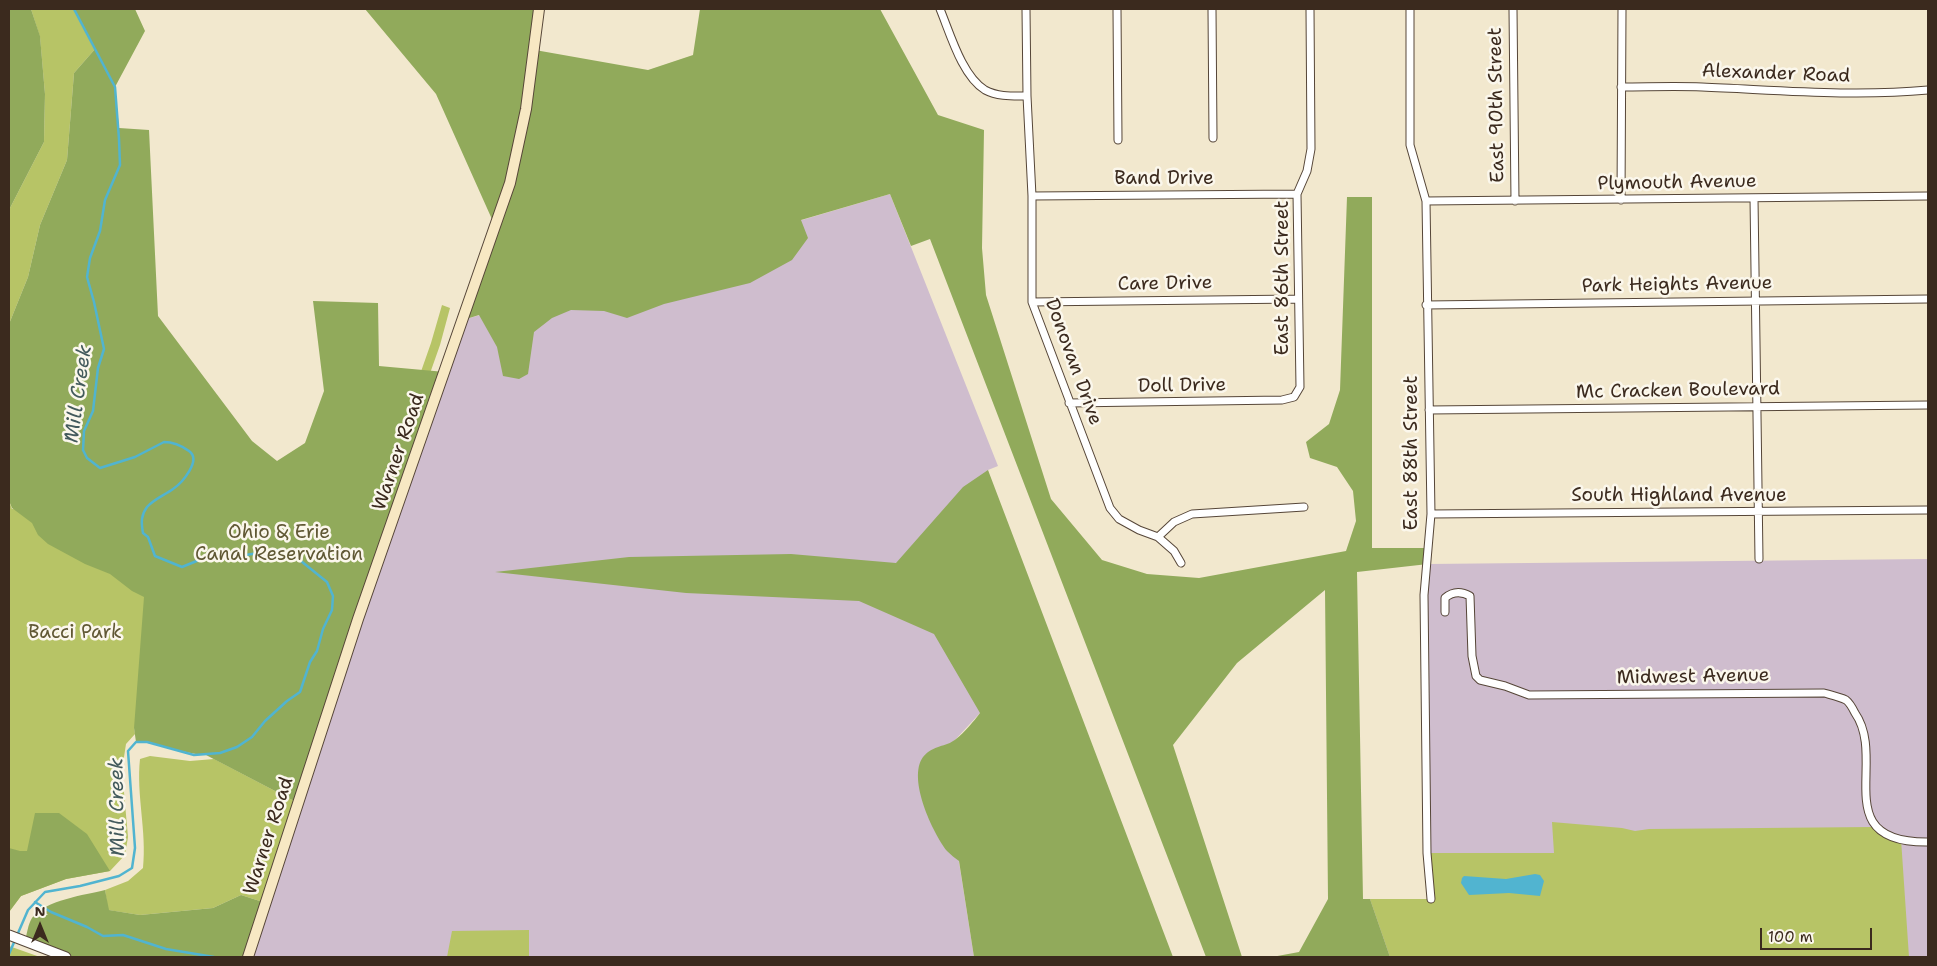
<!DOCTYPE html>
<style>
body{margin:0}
#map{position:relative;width:1937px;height:966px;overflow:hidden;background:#f2e8ce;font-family:"Shantell Sans",sans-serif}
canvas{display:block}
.frame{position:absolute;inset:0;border:10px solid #3b2a1e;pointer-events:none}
.north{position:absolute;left:15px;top:901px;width:50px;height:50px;-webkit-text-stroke:4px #fbf7ec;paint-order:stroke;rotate:0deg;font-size:14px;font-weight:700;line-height:20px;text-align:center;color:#3b2a1e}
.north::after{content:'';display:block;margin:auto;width:18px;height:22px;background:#3b2a1e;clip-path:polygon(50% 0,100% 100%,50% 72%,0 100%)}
.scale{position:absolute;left:1760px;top:928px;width:112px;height:22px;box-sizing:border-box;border:2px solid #3b2a1e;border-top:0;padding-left:6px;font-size:15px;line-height:18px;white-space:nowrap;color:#3b2a1e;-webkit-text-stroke:4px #fbf7ec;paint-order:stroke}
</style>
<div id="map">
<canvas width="1937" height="966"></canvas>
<div class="frame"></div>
<div class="north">N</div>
<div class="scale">100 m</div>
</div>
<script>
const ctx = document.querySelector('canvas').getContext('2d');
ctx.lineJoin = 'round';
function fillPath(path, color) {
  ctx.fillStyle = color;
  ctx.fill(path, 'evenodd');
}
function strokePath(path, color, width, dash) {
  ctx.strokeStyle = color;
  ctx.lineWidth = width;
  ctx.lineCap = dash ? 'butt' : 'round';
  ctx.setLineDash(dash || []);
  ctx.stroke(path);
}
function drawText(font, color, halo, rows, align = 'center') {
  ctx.font = font + ' "Shantell Sans",sans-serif';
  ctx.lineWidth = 5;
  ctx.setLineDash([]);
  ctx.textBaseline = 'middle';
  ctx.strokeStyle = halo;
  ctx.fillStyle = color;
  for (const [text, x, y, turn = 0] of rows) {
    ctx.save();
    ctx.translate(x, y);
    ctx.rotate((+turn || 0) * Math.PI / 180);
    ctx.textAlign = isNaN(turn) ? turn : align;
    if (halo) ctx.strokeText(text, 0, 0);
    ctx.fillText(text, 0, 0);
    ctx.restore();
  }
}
fillPath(new Path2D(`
 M890 194 998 466 988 470 1018 672 942 754 974 957H248L463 320Z
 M1928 559V957H1390L1370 899H1431L1424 595 1428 564Z`), '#cfbdce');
fillPath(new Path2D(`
 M31 9H74L95 49 74 73 67 160 40 225 28 277 9 324V210L44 142 45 94 40 37Z
 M442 305 450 308 440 345 367 552 134 728 135 734 126 744 122 770 128 837 125 855 110 871 66 879 21 896 9 912V501L12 509 370 517 431 343Z
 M150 756 190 761 214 759 298 803 266 903 241 895 213 908 140 915 108 910 105 890 128 881 143 868C147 831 136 795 140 759Z
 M1552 822 1622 828 1635 831 1649 829 1873 827 1901 839 1909 957H1390L1370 899H1431L1427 853H1554Z
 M529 930V957H447L452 931Z
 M9 946 40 957H9Z`), '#b7c466');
fillPath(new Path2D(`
 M9 9H31L40 36 45 94 44 142 9 210Z
 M74 9H135L145 31 115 87 119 128 149 130 158 316 252 441 277 461 305 443 324 391 313 301 378 303 379 366 445 372 298 803 206 755C182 754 160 742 136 742L134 728 144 597 132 591 110 574 85 564 48 544 38 535 32 523 12 508 9 501V324L28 277 40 225 67 160 74 73 95 49Z
 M365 9H539L535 50 648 70 693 55 700 9H880L938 115 984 130 982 248 986 295 1051 499 1102 560 1147 574 1199 578 1346 551 1356 521 1353 491 1337 467 1310 458 1306 442 1329 424 1340 390 1347 197H1372V548H1429L1428 564 1357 572 1363 899H1370L1390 957H1272L1299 952 1328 899 1325 590 1237 663 1173 745 1242 957H1206L930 239 911 246 890 194 801 220 808 238 792 260 750 283 664 304 627 318 604 311 571 310 552 318 534 332 528 374 519 379 503 376 497 347 479 315 463 320 495 226 436 94Z
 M988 470 1173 957H974L959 861C955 858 951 855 947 851 933 833 907 779 923 757 934 744 945 748 956 739 965 732 973 722 980 713L934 634 859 601 686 593 495 572 629 557 791 554 896 563 963 487Z
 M35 813H59L87 834 110 871 66 879 21 896 9 912V848L20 851H27Z
 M105 890 109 910 140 915 213 908 241 895 266 903 248 957H66L25 941C27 934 28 924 32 918 45 900 85 895 105 890Z`), '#91aa5b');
fillPath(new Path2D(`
 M1535 874 1540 875 1544 881 1540 896 1509 893 1469 895 1461 883 1462 878 1464 876 1506 879Z`), '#51b4d0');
strokePath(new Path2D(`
 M35 902 51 912 87 927 103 936 123 935 166 949 214 957
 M9 954 28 910 45 892 80 886 119 876 132 868 135 848 128 751 136 742H147L194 755 220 753 237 747 252 737 265 721 287 701 300 692 310 662 317 651 323 629 332 610 333 596 327 582 296 557 280 550 238 556 204 558 182 567 155 556 148 537 143 533C141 522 141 515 147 507 154 499 165 495 173 489 182 483 202 460 189 451 182 446 173 442 164 442L135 457 100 468 87 458 83 450 84 431 93 411 98 368 104 349 94 302 87 277 90 258 100 231 105 200 120 165 119 139 115 87 74 9`), '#51b4d0', 2.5);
const minor = new Path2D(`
 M940 9C950 33 962 76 985 90 998 97 1013 96 1027 96
 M1026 9 1027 96 1032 196V302L1110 508 1119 519 1139 530 1158 537 1174 551 1181 563
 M1117 9 1118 140
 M1212 9 1213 138
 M1410 9V145L1426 201 1431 514 1424 595 1427 853 1431 899
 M1513 9 1515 201
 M1621 87C1648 87 1675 86 1702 87 1778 90 1852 97 1928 90
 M1032 196 1297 194
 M1754 198 1759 559
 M1621 200 1622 9
 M1426 201 1928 196
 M1032 302 1298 299
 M1426 305 1928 299
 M1069 403 1282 400 1294 397 1300 387 1297 194 1307 171 1311 149 1310 9
 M1429 410 1928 405
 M1431 514 1928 510
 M1158 537 1174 522 1192 514 1304 507
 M1445 612V598C1453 591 1461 591 1470 596L1472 656 1476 676 1480 680 1505 686 1529 695 1824 693C1831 695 1840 697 1846 700 1850 703 1853 709 1855 713 1888 760 1827 843 1928 842`);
const tertiary = new Path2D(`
 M9 935 66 957`);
const secondary = new Path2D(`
 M248 957 358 619 510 183 526 109 539 9`);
strokePath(minor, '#564638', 9);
strokePath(tertiary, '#564638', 11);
strokePath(secondary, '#564638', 12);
strokePath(minor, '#fff', 7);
strokePath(tertiary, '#fff', 9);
strokePath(secondary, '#f7e8c3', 10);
drawText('19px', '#3b2a1e', '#fbf7ec', [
 ["Alexander Road",1776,74,2],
 ["East 90th Street",1497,105,-91],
 ["Band Drive",1164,179],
 ["Plymouth Avenue",1677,183,-1],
 ["East 86th Street",1283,278,-90],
 ["Care Drive",1165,284,-1],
 ["Park Heights Avenue",1677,285,-1],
 ["Donovan Drive",1073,362,70],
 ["Doll Drive",1182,386,-1],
 ["Mc Cracken Boulevard",1678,391,-1],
 ["Warner Road",399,452,-71],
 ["East 88th Street",1412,453,-90],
 ["South Highland Avenue",1679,496],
 ["Midwest Avenue",1693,677,-1],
 ["Warner Road",269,836,-72]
]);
drawText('19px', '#605834', '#fbf7ec', [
 ["Ohio & Erie",279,533],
 ["Canal Reservation",279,555],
 ["Bacci Park",75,633]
]);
drawText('italic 20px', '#435a5c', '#fbf7ec', [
 ["Mill Creek",79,394,-82],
 ["Mill Creek",118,807,-91]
]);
</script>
